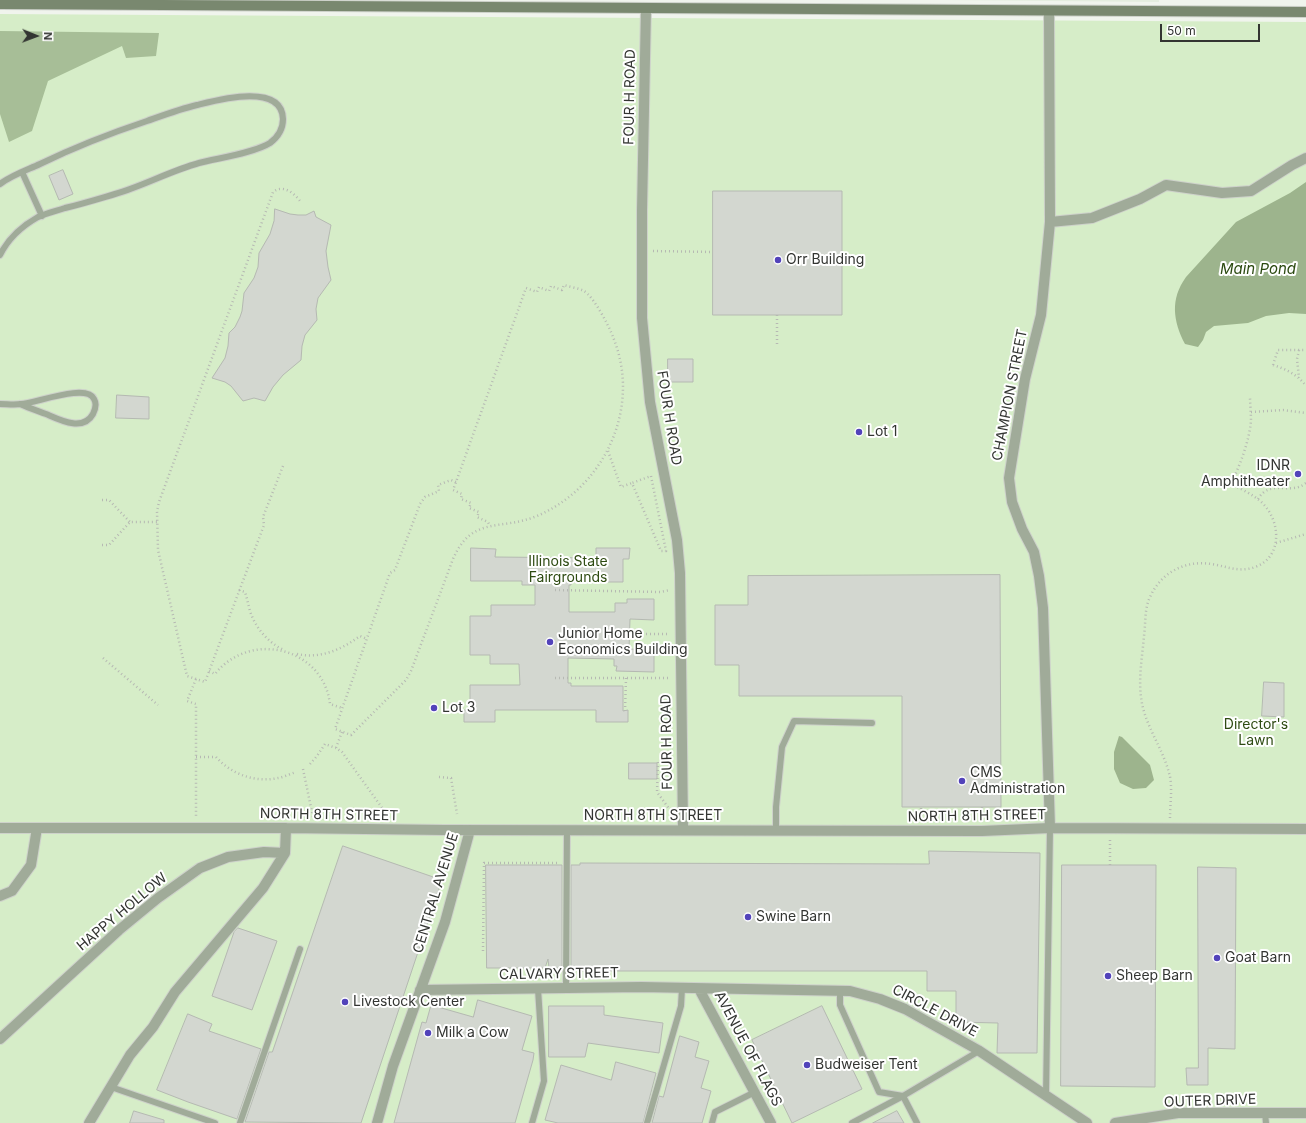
<!DOCTYPE html>
<style>
body{margin:0}
#map{position:relative;width:1306px;height:1123px;overflow:hidden;background:#f0f4ed;font-family:Inter,sans-serif}
canvas{display:block}
.north{position:absolute;left:16px;top:16px;width:40px;height:40px;-webkit-text-stroke:3px #fff;paint-order:stroke;rotate:91deg;font-size:11px;font-weight:700;line-height:16px;text-align:center;color:#333532}
.north::after{content:'';display:block;margin:auto;width:14px;height:18px;background:#333532;clip-path:polygon(50% 0,100% 100%,50% 72%,0 100%)}
.scale{position:absolute;left:1160px;top:24px;width:100px;height:18px;box-sizing:border-box;border:2px solid #333532;border-top:0;padding-left:5px;font-size:12px;line-height:14px;white-space:nowrap;color:#333532;-webkit-text-stroke:3px #fff;paint-order:stroke}
</style>
<div id="map">
<canvas width="1306" height="1123"></canvas>
<div class="north">N</div>
<div class="scale">50 m</div>
</div>
<script>
const ctx = document.querySelector('canvas').getContext('2d');
ctx.lineJoin = 'round';
function fillPath(path, color) {
  ctx.fillStyle = color;
  ctx.fill(path, 'evenodd');
}
function strokePath(path, color, width, dash) {
  ctx.strokeStyle = color;
  ctx.lineWidth = width;
  ctx.lineCap = dash ? 'butt' : 'round';
  ctx.setLineDash(dash || []);
  ctx.stroke(path);
}
function drawText(font, color, halo, rows, align = 'center') {
  ctx.font = font + ' Inter,sans-serif';
  ctx.lineWidth = 4;
  ctx.setLineDash([]);
  ctx.textBaseline = 'middle';
  ctx.strokeStyle = halo;
  ctx.fillStyle = color;
  for (const [text, x, y, turn = 0] of rows) {
    ctx.save();
    ctx.translate(x, y);
    ctx.rotate((+turn || 0) * Math.PI / 180);
    ctx.textAlign = isNaN(turn) ? turn : align;
    if (halo) ctx.strokeText(text, 0, 0);
    ctx.fillText(text, 0, 0);
    ctx.restore();
  }
}
fillPath(new Path2D(`
 M942 0H1159V2Z`), '#e4eddf');
fillPath(new Path2D(`
 M0 14 1306 22V1123H0Z`), '#d6edc8');
fillPath(new Path2D(`
 M0 31 159 33 156 56 126 58 122 46 48 81 32 131 9 142 0 114Z`), '#a7be97');
fillPath(new Path2D(`
 M1306 182V314L1289 313 1266 316 1248 323 1214 326 1206 332 1203 340 1198 347 1185 344C1173 321 1170 299 1186 277L1236 222 1290 193Z
 M1119 736 1122 737 1150 765 1154 780 1146 788 1133 789 1120 783 1114 769V752Z`), '#9db48d');
const building = new Path2D(`
 M63 170 73 194 59 200 49 176Z
 M713 191H842V315H713Z
 M275 209 290 214 298 215H306L314 211 316 217 331 225 326 251 328 267 331 280 318 298 316 309 317 320 305 335 302 346 301 360 283 375 273 387 265 401 254 398 243 401 231 386 225 382 212 378 225 358 228 346 229 333 235 327 240 317 242 311 244 293 254 278 258 267 259 253 270 234 274 221Z
 M668 359H693V382H668Z
 M117 395 149 397V419L116 418Z
 M471 548 496 549 495 557 596 558V548H630L629 559H623V582H571V585H569V612H615V603H627V599H654V620L630 619 629 649 654 650V672L616 671 617 666H614V659L568 658V683H571V686H623V711L628 710V722H596V710H495V722H464V710H470V685H520L519 664H490V655H470V616H491V605H535V585H522V581H471Z
 M1000 575 1001 807H902V696H739V665H715V605H748V576Z
 M1264 682 1284 683V717L1262 716Z
 M629 763H657V779H629Z
 M343 846 442 880 361 1123 245 1122 269 1052H272Z
 M929 851 1040 853 1037 1053H997L998 1023 956 1022V991H927V971H578V968H571V865H580V863L929 864Z
 M486 865H562V968H549L548 959 545 968H487Z
 M1062 865H1156L1155 1087 1061 1086Z
 M1198 867 1236 868 1235 1049 1208 1048V1085H1187L1186 1068H1198Z
 M238 928 277 941 252 1010 212 996 234 932Z
 M478 1000 532 1016 522 1050 534 1053 533 1060 515 1123H394L422 1022 426 1023 431 1005 473 1017Z
 M549 1006H604V1015L663 1023 659 1053 588 1043 585 1057H549Z
 M822 1006 862 1089 792 1123 752 1040Z
 M188 1014 212 1024 209 1031 261 1049 237 1119 188 1102 157 1090Z
 M680 1036 699 1042 695 1057 709 1061 701 1088 711 1091 702 1123H652L659 1096 663 1097Z
 M616 1062 656 1073 643 1123H558L545 1120 561 1065 611 1080Z
 M134 1111 164 1120V1123H130Z
 M897 1111 904 1123H873Z`);
fillPath(building, '#d3d7d0');
strokePath(building, '#b5b9b2', 1);
const service = new Path2D(`
 M22 172 42 216
 M0 184C12 175 27 170 40 164 75 147 111 133 147 121 164 115 180 109 197 105 217 100 282 82 283 119 283 129 278 137 270 143 254 153 218 158 199 163 170 171 143 186 115 194 98 199 82 204 65 208 56 211 46 213 38 217 22 226 8 239 0 255
 M0 404C7 404 14 405 21 404 36 403 87 383 94 399 97 404 95 410 93 414 83 432 60 420 46 414 38 411 29 408 20 404
 M776 831V807L782 747 794 721 872 723
 M566 988 567 830
 M840 991V1005L879 1092 903 1096 917 1123
 M111 1087 215 1123
 M1046 1096 1050 828
 M1265 1113 1266 1123
 M240 1123 300 949
 M532 1123 544 1081 538 989
 M647 1123 681 1006 682 988
 M712 1123 715 1112 755 1092
 M852 1123 903 1096 979 1051`);
const minor = new Path2D(`
 M646 8 642 210V318L650 402 677 540 680 573 683 830
 M1049 11 1050 222 1041 315 1025 379 1009 478 1012 502 1022 529 1034 552 1039 576 1043 608 1050 828
 M1050 222 1092 218 1140 199 1166 185 1222 193 1251 191 1292 165 1306 158
 M0 828H286L444 830 982 831 1050 828 1306 829
 M0 896 12 891 31 865 37 828
 M699 989 771 1123
 M420 990 641 987 850 991 880 999 905 1009 978 1050 1087 1123
 M0 1039 119 930 158 898 200 868 228 857 264 852 285 853
 M89 1123 130 1055 153 1027 175 992 263 888 285 853 286 828
 M377 1123 393 1066 445 922 470 830
 M1115 1123 1178 1113H1306`);
const secondary = new Path2D(`
 M0 4 1306 12`);
strokePath(service, '#ced2cb', 8);
strokePath(minor, '#ced2cb', 12);
strokePath(secondary, '#ced2cb', 12);
strokePath(new Path2D(`
 M653 251 713 252
 M777 344V315
 M1299 350 1297 359 1299 378
 M1273 365 1278 350H1306
 M1273 365C1286 369 1298 375 1306 386
 M1251 412 1283 410 1306 413
 M608 451 621 487 632 483
 M283 466 263 517 264 525 205 682 187 676 158 550 157 511 159 502 273 192C283 184 294 193 300 201
 M651 476 666 551H661L632 483Z
 M456 482 451 480 438 485 439 491 425 497 420 504 395 570 390 573 335 729 351 735 406 680 411 671 453 559C472 515 501 531 537 516 605 487 642 407 613 337 609 326 594 297 584 291 578 288 570 287 564 285L562 290 551 286 549 291 539 287 537 292 526 288 456 482 453 490 462 494 461 499 471 503 469 508 479 512 477 517 488 522 490 526
 M1258 499C1271 478 1290 496 1306 483
 M102 500H109L130 522
 M1276 543 1306 534
 M102 545H109L130 522H157
 M239 590 245 592C247 598 248 604 250 611 255 627 268 643 284 650
 M555 590 660 592 670 590
 M630 634H670
 M297 654C320 659 341 650 360 636L367 639
 M103 658 158 705
 M209 671 215 674C250 630 323 647 330 704L342 708
 M555 678H668
 M196 679 187 701 196 704V817
 M625 711 626 678
 M342 732 336 748 342 752 385 812V819
 M196 757H216C231 774 255 783 278 778 284 777 290 774 296 772
 M670 762H658L657 792 670 810
 M310 764 317 756 325 744 336 748
 M303 769 313 817
 M439 777 451 778 457 814
 M921 809V807
 M1170 818C1170 804 1173 785 1169 773 1163 750 1149 731 1143 708 1137 684 1142 660 1144 636 1146 622 1144 608 1151 595 1162 572 1186 560 1211 564 1226 566 1239 573 1255 567 1281 558 1281 526 1266 507 1257 496 1243 490 1231 484 1240 465 1249 442 1251 421 1251 413 1250 404 1250 396
 M921 820V814
 M982 820V807
 M1110 865V838
 M483 951 484 863H558`), '#b6b9b3', 2.5, [1, 3]);
strokePath(service, '#a0ab99', 6);
strokePath(minor, '#a0ab99', 10);
strokePath(secondary, '#79886f', 10);
for (const [x, y, r, color] of [
 [778,260,4,"#5243ba"],
 [859,432,4,"#5243ba"],
 [1298,474,4,"#5243ba"],
 [550,642,4,"#5243ba"],
 [434,708,4,"#5243ba"],
 [962,781,4,"#5243ba"],
 [748,917,4,"#5243ba"],
 [1217,958,4,"#5243ba"],
 [1108,976,4,"#5243ba"],
 [345,1002,4,"#5243ba"],
 [428,1033,4,"#5243ba"],
 [807,1065,4,"#5243ba"]
]) {
  const dot = new Path2D();
  dot.arc(x, y, r, 0, 2 * Math.PI);
  ctx.fillStyle = color;
  ctx.fill(dot);
  strokePath(dot, '#fff', 1.5);
}
drawText('14px', '#333532', '#fff', [
 ["FOUR H ROAD",630,97,-89],
 ["CHAMPION STREET",1010,395,-79],
 ["FOUR H ROAD",669,418,81],
 ["FOUR H ROAD",667,742,-91],
 ["NORTH 8TH STREET",329,815,1],
 ["NORTH 8TH STREET",653,816],
 ["NORTH 8TH STREET",977,816,-1],
 ["CENTRAL AVENUE",436,893,-73],
 ["HAPPY HOLLOW",122,912,-40],
 ["CALVARY STREET",559,974,-1],
 ["CIRCLE DRIVE",935,1011,28],
 ["AVENUE OF FLAGS",748,1049,62],
 ["OUTER DRIVE",1210,1101,-2]
]);
drawText('14px', '#333532', '#fff', [
 ["Orr Building",786,260],
 ["Lot 1",867,432],
 ["IDNR",1290,466,"right"],
 ["Amphitheater",1290,482,"right"],
 ["Junior Home",558,634],
 ["Economics Building",558,650],
 ["Lot 3",442,708],
 ["CMS",970,773],
 ["Administration",970,789],
 ["Swine Barn",756,917],
 ["Goat Barn",1225,958],
 ["Sheep Barn",1116,976],
 ["Livestock Center",353,1002],
 ["Milk a Cow",436,1033],
 ["Budweiser Tent",815,1065]
], 'left');
drawText('14px', '#2e4b12', '#fff', [
 ["Illinois State",568,562],
 ["Fairgrounds",568,578],
 ["Director's",1256,725],
 ["Lawn",1256,741]
]);
drawText('italic 15px', '#2c4a11', '#fff', [
 ["Main Pond",1258,269]
]);
</script>
